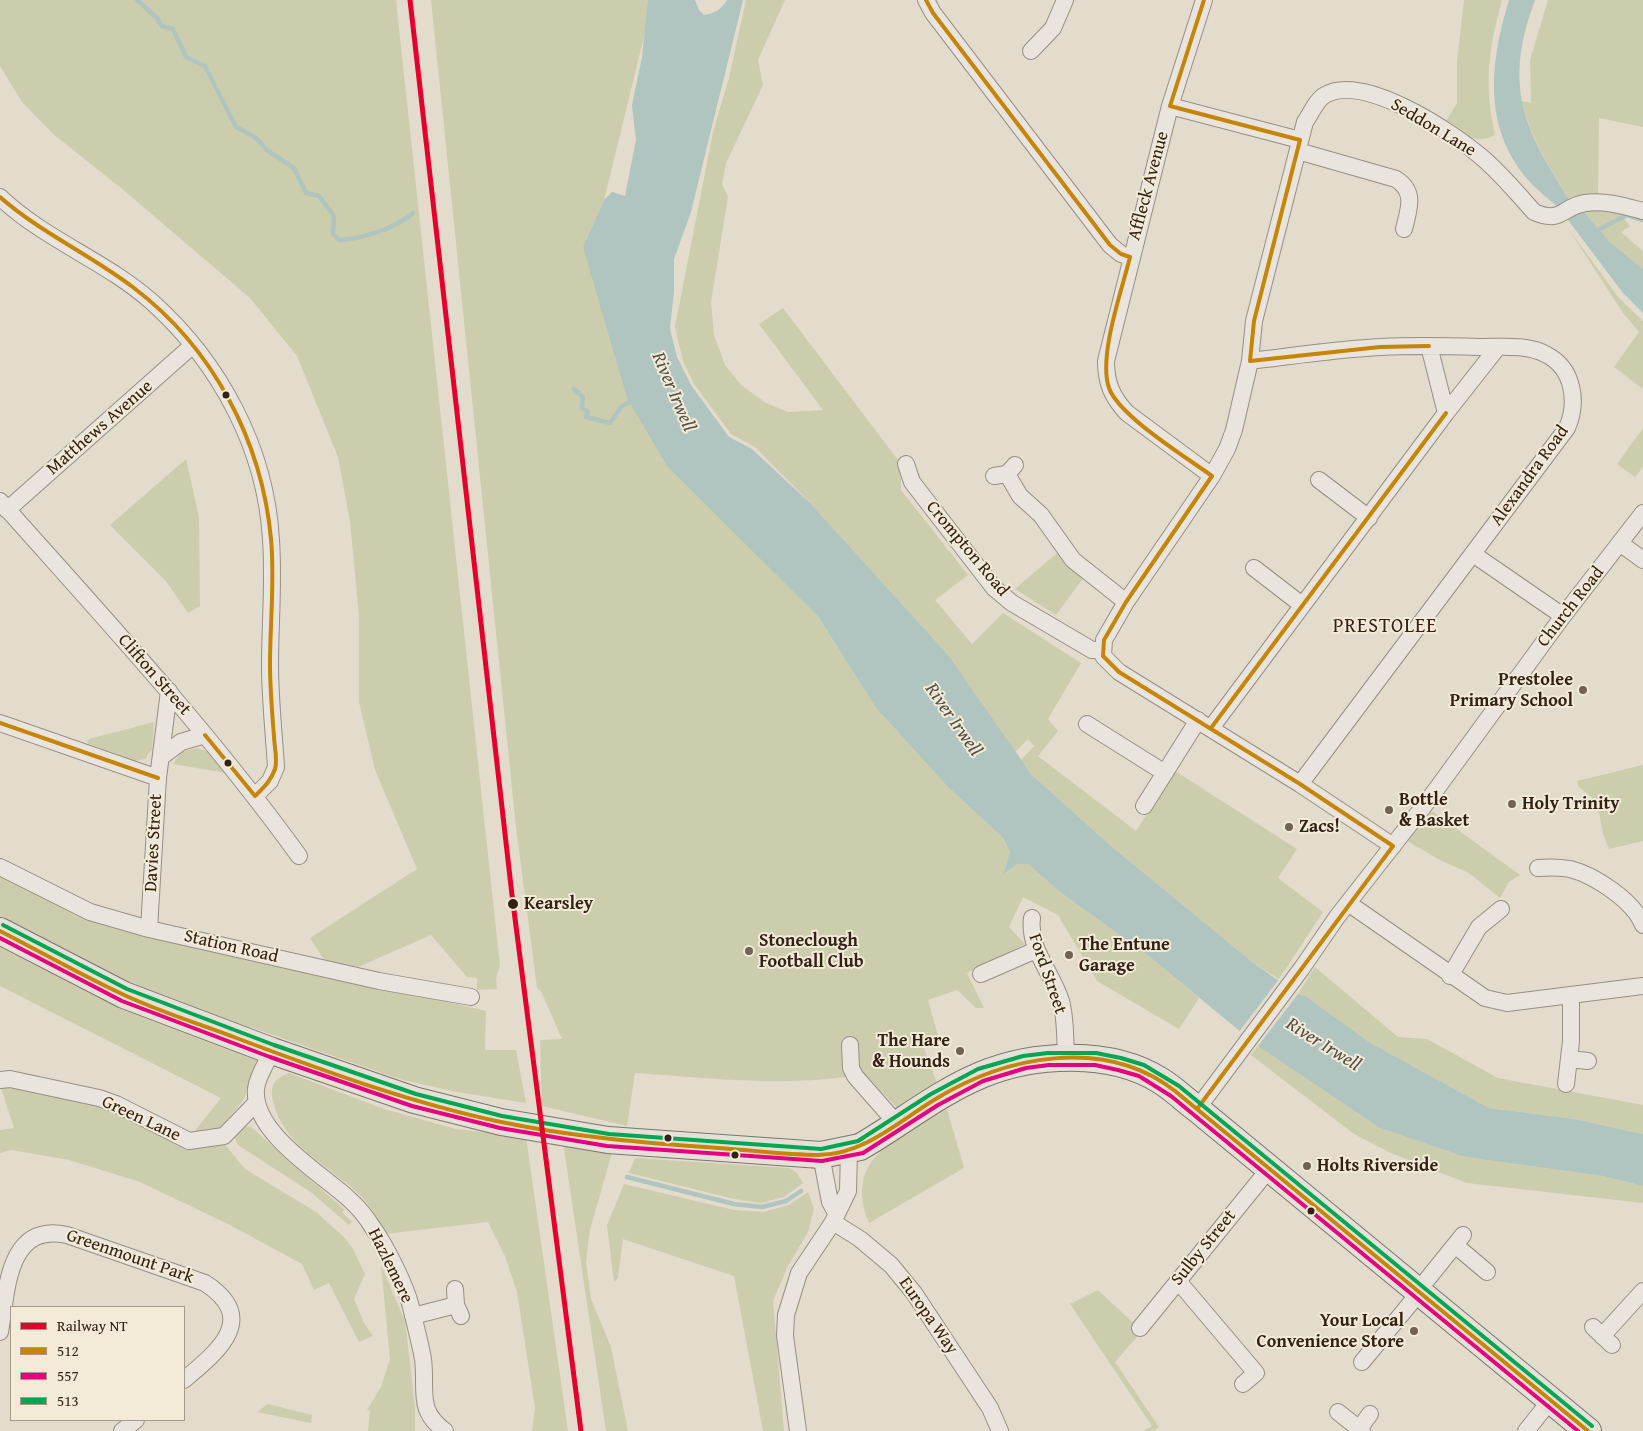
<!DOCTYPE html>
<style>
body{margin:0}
#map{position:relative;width:1643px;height:1431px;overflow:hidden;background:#e3dbcc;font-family:"Gentium Book Plus",serif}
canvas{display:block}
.legend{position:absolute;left:10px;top:1306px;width:175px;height:115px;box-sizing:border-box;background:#f3ead8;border:1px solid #a69a8a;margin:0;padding:6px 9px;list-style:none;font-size:15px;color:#322114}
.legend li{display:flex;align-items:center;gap:10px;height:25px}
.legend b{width:25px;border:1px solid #a69a8a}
</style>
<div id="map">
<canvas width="1643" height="1431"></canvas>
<ul class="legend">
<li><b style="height:6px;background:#e4002b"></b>Railway NT</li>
<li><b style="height:6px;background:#c68505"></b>512</li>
<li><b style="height:6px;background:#e5007d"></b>557</li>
<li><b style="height:6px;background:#00a651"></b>513</li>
</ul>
</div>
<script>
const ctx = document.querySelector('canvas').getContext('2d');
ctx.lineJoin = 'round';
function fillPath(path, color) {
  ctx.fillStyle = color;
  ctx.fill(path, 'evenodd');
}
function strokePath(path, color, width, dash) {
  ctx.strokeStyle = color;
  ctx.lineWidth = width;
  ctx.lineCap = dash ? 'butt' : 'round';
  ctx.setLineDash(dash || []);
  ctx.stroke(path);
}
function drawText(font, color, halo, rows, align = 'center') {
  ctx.font = font + ' "Gentium Book Plus",serif';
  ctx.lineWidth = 4;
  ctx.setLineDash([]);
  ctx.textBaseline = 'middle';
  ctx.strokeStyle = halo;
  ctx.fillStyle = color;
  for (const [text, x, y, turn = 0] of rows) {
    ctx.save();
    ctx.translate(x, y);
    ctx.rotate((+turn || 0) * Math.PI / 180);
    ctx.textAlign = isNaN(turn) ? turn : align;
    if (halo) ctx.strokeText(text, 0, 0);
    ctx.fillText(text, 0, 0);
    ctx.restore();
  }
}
fillPath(new Path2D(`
 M0 0H396L500 966 496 978 497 989 477 990V978L467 977 431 935 358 967 325 961 310 938 417 869 375 770 359 702V616L350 521 338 457 297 356 250 298 121 188 53 134 22 102 0 66Z
 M431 0H653L604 200 583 247 876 708 947 786 1003 838 1010 852 1005 874 1018 864H1028L1060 892 1151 958 1199 998 1179 1029 1097 981 1058 915 1023 897 1009 927 1025 944 967 973 984 1008H976L957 990 928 1000 938 1036 922 1043 940 1091 904 1115 864 1074C789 1088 711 1078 635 1073L627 1126 542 1106 540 1040 562 1039 541 991 537 988 516 827Z
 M746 0H785L758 60 763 85 726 163 722 184 728 197 711 302 714 335 725 365 741 385 766 403 788 412 823 410 759 324 783 308 901 464V490L968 575 935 600 972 644 1003 613 1081 663 1048 719 1058 731 1038 756 1136 831 1175 771 1297 849 1278 878 1323 912 1279 979 1256 965 1111 846 1031 774 1021 760 1034 746 1028 739 1015 752 949 656 811 504 755 447 731 434 694 384 683 361 675 327 713 132 729 78Z
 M1464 0H1502C1488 52 1484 82 1495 135 1473 146 1463 133 1446 121L1457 103V61Z
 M1548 0H1643V127L1599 118 1598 196 1571 202C1551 170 1530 138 1522 101L1531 103 1530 60Z
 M1582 210H1618L1630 226 1621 232 1643 251V269L1610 242Z
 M1568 228 1618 297 1643 321V389L1614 367 1639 332 1623 313Z
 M1643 428V467L1635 477 1617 464Z
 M186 459 199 517 200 606 188 613 166 581 110 525Z
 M1057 553 1084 577 1056 615 1015 589Z
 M154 722 152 749 145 759 135 761 87 743 89 739Z
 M198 748 208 752 226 773 173 764 181 752Z
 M1643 765V841L1609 849 1603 834 1597 802 1578 786 1577 781Z
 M1432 811 1520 875 1509 882 1500 898 1469 873 1440 860 1407 841Z
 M0 874 88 917 486 1011 485 1050H516L526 1103 457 1092 399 1079 250 1027 153 998 0 918Z
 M0 943 258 1056 244 1099 220 1129 190 1137 221 1098 0 986Z
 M1315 967 1398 1037 1427 1039 1498 1078 1643 1105V1134L1575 1119 1489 1108 1369 1042 1307 997 1298 994Z
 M1258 1046 1380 1128 1465 1157 1603 1176 1643 1186V1203L1467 1183 1391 1153 1354 1134 1251 1055Z
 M289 1073 384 1109 456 1129 526 1137 568 1431H532L535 1408 517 1292 505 1256 488 1222 385 1234C379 1220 371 1207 360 1195 330 1166 282 1145 273 1101 269 1086 275 1078 289 1073Z
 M0 1085 101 1105 189 1147 222 1141 245 1169 316 1212 345 1238 353 1249 365 1274 354 1299 364 1323 373 1336 359 1342 329 1283 314 1290 302 1264 228 1224 140 1182 69 1160 12 1150 0 1153V1130L14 1128Z
 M947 1109 964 1168 869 1223C842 1157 900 1137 947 1109Z
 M243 1126 251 1127 345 1210 342 1212 352 1222 349 1225 312 1193 238 1145 234 1136Z
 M563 1142 613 1149 590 1230 586 1262 591 1299 611 1347 628 1431H606Z
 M635 1158 789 1168 797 1173 803 1183 784 1197 761 1203 734 1199 629 1173Z
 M624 1184 734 1210 763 1212 789 1205 808 1192 814 1209 808 1232 788 1266 773 1301 784 1431H763L734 1276 623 1239 618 1278 614 1282 607 1225Z
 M381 1265 405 1321 415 1407V1431H368L370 1411 367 1410 381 1387 390 1359Z
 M1098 1290 1142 1331 1115 1362 1159 1427 1153 1431H1143L1152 1426 1070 1304Z
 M268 1404 312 1415 311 1423 257 1412Z`), '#cccdad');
fillPath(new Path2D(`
 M648 0H695L699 10 704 15C715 13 721 10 727 0H743L691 212 674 259V291L670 329 677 357 691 385 729 437 752 449 811 504 949 656 1031 774 1111 846 1256 965 1298 994 1307 997 1369 1042 1489 1108 1575 1119 1643 1134V1186L1603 1176 1465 1157 1380 1128 1258 1046 1151 958 1060 892 1028 864H1018L1004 874 1010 852 1003 838 947 786 876 708 817 615 667 466 627 398 583 247 604 200 612 192 625 196 636 140 632 105 642 57Z
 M1509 0H1535C1503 86 1523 128 1571 202L1560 209C1550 200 1538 191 1529 181 1482 127 1490 63 1509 0Z
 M1582 210 1610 242 1643 269V313L1623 293 1565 216Z`), '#b0c5bf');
fillPath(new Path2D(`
 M1279 979 1298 994 1258 1046 1239 1032Z`), '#e3dbcc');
strokePath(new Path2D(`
 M137 0 157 18 162 26 173 29 186 57 205 66 236 127 255 137 268 151 294 168 306 193 319 196 334 216 333 234 339 240C360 240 398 227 413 213
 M1594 232 1627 215 1643 220
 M574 389 583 397 582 408 588 412 586 417 610 423 622 406 629 402
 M627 1177 734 1204 762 1207 786 1201 801 1191`), '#b0c5bf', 4.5);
const street = new Path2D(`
 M926 0 933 13 1110 245 1121 254 1130 257
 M1204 0 1170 106 1106 361C1106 383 1112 397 1127 413L1212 476
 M1031 51 1053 28 1065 0
 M1170 106 1300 140
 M1298 151 1396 179C1416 192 1409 208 1404 229
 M0 197C45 240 106 261 152 302 220 363 266 449 271 540 274 582 270 624 270 665 270 699 274 734 276 767L270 781 255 796
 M1429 346 1446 413
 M1250 361C1293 356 1337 349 1381 347 1414 345 1447 346 1480 347 1501 347 1528 344 1547 355 1574 369 1578 403 1567 428L1300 784
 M906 464 912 482 994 588 1012 603 1092 650H1102
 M1007 474 1020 496 1041 515 1073 560 1126 602
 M994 476 1007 474 1015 465
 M1319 480 1369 518
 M0 501C103 617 208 730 299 856
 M7 510 193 345
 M1621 544 1643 560
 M1473 554 1563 616
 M1254 568 1302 605
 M0 723 158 778
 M1087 724 1165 773
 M1211 728 1446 413 1498 347
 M161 757 181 742 205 735
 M1144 806 1198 720
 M1393 846 1300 784 1119 672 1103 656 1104 640 1126 602 1212 476 1227 449 1234 430 1250 361 1254 321 1305 122C1311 114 1316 100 1325 95 1363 73 1449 130 1479 155 1499 171 1517 193 1534 212 1562 224 1561 207 1585 203 1604 200 1624 206 1643 211
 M0 867 90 912 149 929 379 981 471 997
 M1538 868C1549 867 1559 867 1570 869 1594 875 1634 901 1643 925
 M1348 903 1485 998 1507 1003 1643 986
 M1032 918C1028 949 1052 972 1061 1001 1066 1019 1065 1040 1066 1059
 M149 929 158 778 169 691
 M981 974 1036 950
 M1450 976 1479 927 1501 909
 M850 1045 851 1068 855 1076 898 1125
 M272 1051C267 1062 257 1077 256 1089 252 1133 321 1173 349 1199 358 1207 367 1218 373 1228 386 1246 406 1286 411 1307 415 1324 420 1342 423 1359 427 1390 416 1410 445 1431
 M1569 1059 1588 1061
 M0 1080 10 1079 99 1098 116 1104 189 1141 224 1136 257 1102
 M1566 1084 1571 1041V995
 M1197 1109 1302 968 1337 917 1427 802 1563 616 1643 513
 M821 1155 830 1202 836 1213
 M833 1222 860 1239 891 1265 914 1293 990 1408 1000 1431
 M1455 1245 1487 1272
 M1178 1281 1256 1373 1243 1384
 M455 1289 456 1305 461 1316
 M1417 1292 1463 1235
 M413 1316 456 1305
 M1593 1327 1612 1345
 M1140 1328 1269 1169
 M0 1332C7 1291 7 1222 67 1235L205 1283C260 1319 217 1352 184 1380
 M1602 1336 1643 1291
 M1362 1362 1419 1293
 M1338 1412 1362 1431
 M1359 1429 1370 1414
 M122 1431 136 1420
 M798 1431 785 1336 786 1315 799 1273 833 1222 848 1191 849 1150
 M1526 1431 1550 1401`);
const primary = new Path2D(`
 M0 931 124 995 272 1051 414 1100 501 1122 608 1140 821 1155 860 1147C900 1124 938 1093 981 1075 1034 1053 1111 1049 1161 1081 1174 1089 1185 1100 1197 1109L1588 1431`);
strokePath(street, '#958f84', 18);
strokePath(primary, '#7c756c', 28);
strokePath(street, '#e9e5de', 16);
strokePath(primary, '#e6e1d8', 26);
strokePath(new Path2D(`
 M926 0 933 13 1110 245 1121 254 1130 257
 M1170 106 1300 140
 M1170 106 1204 0
 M0 197C41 233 91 255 134 288 213 348 262 441 271 539 275 581 270 622 270 664 270 688 272 712 274 736 274 745 278 760 275 769 271 781 263 788 255 796
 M1130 257C1122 290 1098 356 1109 388 1119 416 1186 457 1212 476
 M1250 361 1254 321 1300 140
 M1250 361 1380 347 1429 346
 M1212 476 1126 602 1104 640 1103 656 1119 672 1300 784 1393 846
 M0 723 158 778
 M1211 728 1446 413
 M205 735 255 796
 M0 931C41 952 81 975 122 994 160 1012 200 1024 239 1039 324 1071 411 1103 501 1122 573 1137 645 1143 718 1148 751 1150 785 1155 818 1155 863 1155 898 1122 934 1100 1005 1056 1104 1036 1175 1091L1588 1431
 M1197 1109 1393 846`), '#c68505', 4);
strokePath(new Path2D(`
 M0 938 122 1001 270 1057 412 1106 500 1128 607 1146 822 1161 863 1153 938 1105 983 1081 1026 1068 1049 1065H1095L1118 1070 1139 1076 1171 1096 1578 1431`), '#e5007d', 4);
strokePath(new Path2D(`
 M3 925 127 989 274 1045 416 1094 502 1116 609 1134 821 1149 858 1141 931 1094 978 1069 1023 1056 1048 1053H1096L1121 1058 1144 1065 1179 1086 1592 1426`), '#00a651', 4);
strokePath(new Path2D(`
 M410 0 512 895 581 1431`), '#e4002b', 5);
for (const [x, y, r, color] of [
 [226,395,4.5,"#322114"],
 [1583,690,5,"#706254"],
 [228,763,4.5,"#322114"],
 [1512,804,5,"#706254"],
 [1389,810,5,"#706254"],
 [1289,827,5,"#706254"],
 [513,904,6,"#322114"],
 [749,951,5,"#706254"],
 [1069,955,5,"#706254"],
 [960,1051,5,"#706254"],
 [668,1138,4.5,"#322114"],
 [735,1155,4.5,"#322114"],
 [1307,1166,5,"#706254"],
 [1311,1211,4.5,"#322114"],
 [1414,1331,5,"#706254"]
]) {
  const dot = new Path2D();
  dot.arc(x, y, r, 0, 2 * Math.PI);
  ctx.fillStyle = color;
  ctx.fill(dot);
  strokePath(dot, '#f3ead8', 2);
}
drawText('18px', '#322114', '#f3ead8', [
 ["Seddon Lane",1433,128,31],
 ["Affleck Avenue",1149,186,-75],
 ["Matthews Avenue",100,428,-41],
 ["Alexandra Road",1530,476,-54],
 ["Crompton Road",967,549,50],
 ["Church Road",1571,607,-52],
 ["Clifton Street",154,675,49],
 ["Davies Street",154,843,-87],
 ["Station Road",231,947,13],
 ["Ford Street",1047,974,71],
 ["Green Lane",141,1119,25],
 ["Sulby Street",1204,1248,-51],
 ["Greenmount Park",130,1257,19],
 ["Hazlemere",390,1266,64],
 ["Europa Way",928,1316,55]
]);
drawText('bold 18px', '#322114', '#f3ead8', [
 ["Prestolee",1573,680,"right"],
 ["Primary School",1573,701,"right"],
 ["Bottle",1399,800],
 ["& Basket",1399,821],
 ["Holy Trinity",1522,804],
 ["Zacs!",1299,827],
 ["Stoneclough",759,941],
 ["Football Club",759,962],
 ["The Entune",1079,945],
 ["Garage",1079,966],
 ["The Hare",950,1041,"right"],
 ["& Hounds",950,1062,"right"],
 ["Holts Riverside",1317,1166],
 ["Your Local",1404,1321,"right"],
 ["Convenience Store",1404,1342,"right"]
], 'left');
drawText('bold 18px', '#322114', '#f3ead8', [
 ["Kearsley",524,904]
], 'left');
drawText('italic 19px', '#514f46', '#f3ead8', [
 ["River Irwell",673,392,67],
 ["River Irwell",953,720,55],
 ["River Irwell",1323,1045,32]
]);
ctx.letterSpacing = '1px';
drawText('20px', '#322114', '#f3ead8', [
 ["PRESTOLEE",1385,627]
]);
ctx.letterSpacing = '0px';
</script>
